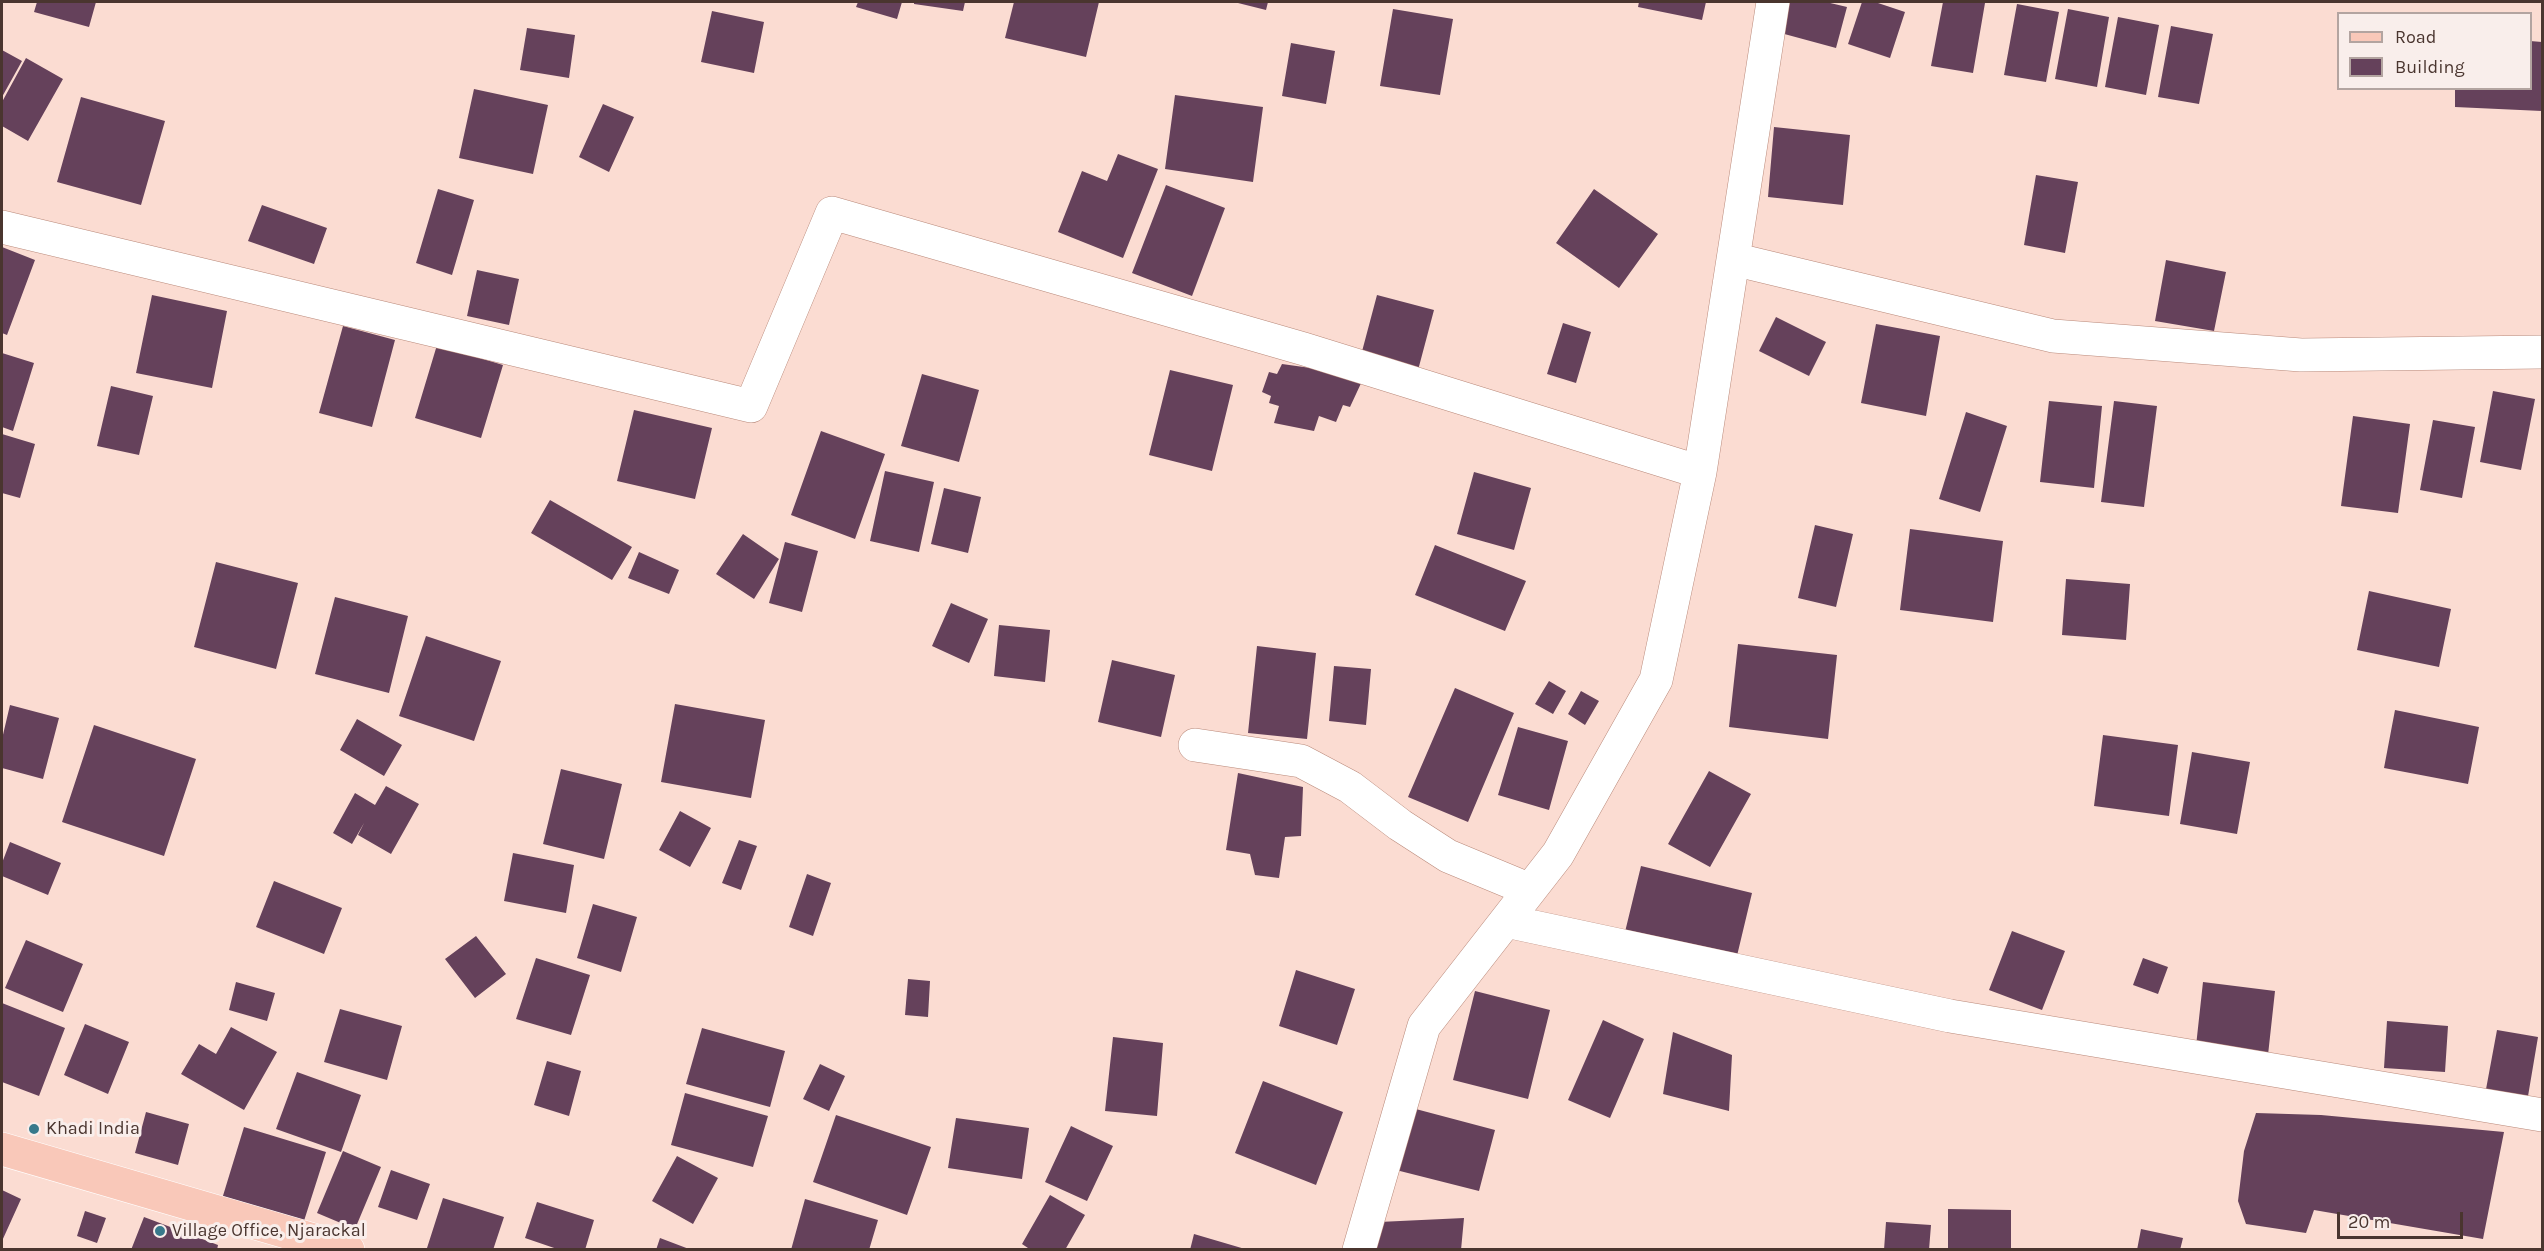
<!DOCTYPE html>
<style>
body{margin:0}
#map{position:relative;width:2544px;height:1251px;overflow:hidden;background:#fbdcd2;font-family:Karla,sans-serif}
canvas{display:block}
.frame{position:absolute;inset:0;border:3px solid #4a352f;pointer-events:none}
.legend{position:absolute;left:2337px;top:12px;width:195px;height:78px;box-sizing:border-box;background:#f9eeeb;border:2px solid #b3a4a0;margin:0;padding:8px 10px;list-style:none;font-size:18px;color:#4a352f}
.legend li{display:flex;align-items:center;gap:12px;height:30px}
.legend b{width:30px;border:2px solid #b3a4a0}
.scale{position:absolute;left:2337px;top:1212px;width:126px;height:27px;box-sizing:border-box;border:3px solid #4a352f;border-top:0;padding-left:8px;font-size:18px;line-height:21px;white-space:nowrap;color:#4a352f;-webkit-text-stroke:4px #f9eeeb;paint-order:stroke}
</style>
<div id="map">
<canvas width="2544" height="1251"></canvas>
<div class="frame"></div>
<ul class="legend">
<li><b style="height:8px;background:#f9c8b9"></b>Road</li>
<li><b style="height:16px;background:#65415b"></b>Building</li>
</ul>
<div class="scale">20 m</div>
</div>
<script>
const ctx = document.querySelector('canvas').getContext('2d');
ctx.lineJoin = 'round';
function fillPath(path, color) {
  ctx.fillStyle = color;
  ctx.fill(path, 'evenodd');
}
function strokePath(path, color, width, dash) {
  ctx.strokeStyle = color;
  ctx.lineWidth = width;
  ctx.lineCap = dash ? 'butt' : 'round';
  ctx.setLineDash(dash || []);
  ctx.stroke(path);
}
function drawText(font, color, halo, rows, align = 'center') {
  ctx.font = font + ' Karla,sans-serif';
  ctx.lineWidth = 6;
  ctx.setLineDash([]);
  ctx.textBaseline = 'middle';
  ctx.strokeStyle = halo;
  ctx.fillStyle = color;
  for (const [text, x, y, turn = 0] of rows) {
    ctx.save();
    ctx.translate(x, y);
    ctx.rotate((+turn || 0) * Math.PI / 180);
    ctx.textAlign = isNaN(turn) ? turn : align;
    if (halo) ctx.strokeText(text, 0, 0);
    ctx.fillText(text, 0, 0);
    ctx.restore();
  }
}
fillPath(new Path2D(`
 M37 2H96L89 27 34 12Z
 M858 2H902L897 19 856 7Z
 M914 2H965L963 11 914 4Z
 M1014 2H1099L1086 57 1005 38Z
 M1234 2H1268L1266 10Z
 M1639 2H1706L1702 20 1638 7Z
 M1785 2H1826L1847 7 1836 48 1777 32Z
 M1862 2H1875L1905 12 1890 58 1848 44Z
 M1943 2 1985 3 1973 73 1931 66Z
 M2017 4 2059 12 2046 82 2004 75Z
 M1393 9 1453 19 1440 95 1380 86Z
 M2068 9 2109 17 2097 87 2055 79Z
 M712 11 764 22 754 73 701 62Z
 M2118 17 2159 25 2146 95 2105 87Z
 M2171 26 2213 34 2199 104 2158 97Z
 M527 28 575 35 569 78 520 70Z
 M2530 41 2542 42V111L2455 107V88H2530Z
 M1291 43 1335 51 1326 104 1282 96Z
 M2 50 22 61 2 97Z
 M26 58 63 79 28 141 2 126V102Z
 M474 89 548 105 533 174 459 158Z
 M1175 95 1263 107 1253 182 1165 169Z
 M81 97 165 121 141 205 57 182Z
 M603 104 634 117 609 172 579 157Z
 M1774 127 1850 135 1843 205 1768 197Z
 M1118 154 1158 169 1123 258 1058 232 1082 171 1107 181Z
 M2036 175 2078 182 2065 253 2024 245Z
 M1166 185 1225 208 1192 296 1132 273Z
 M438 189 474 200 452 275 416 263Z
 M1594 189 1658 234 1619 288 1556 243Z
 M262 205 327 228 314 264 248 241Z
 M2 247 35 260 7 335 2 333Z
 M2166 260 2226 272 2214 331 2155 321Z
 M477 270 519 279 509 325 467 316Z
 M152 295 227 311 212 388 136 373Z
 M1377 295 1434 310 1417 374 1360 359Z
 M1776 317 1826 342 1809 376 1759 351Z
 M1563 323 1591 332 1576 383 1547 374Z
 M1876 324 1940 336 1926 416 1861 403Z
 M343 326 395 340 372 427 319 413Z
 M437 345 503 365 481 438 415 418Z
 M2 353 34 363 13 431 2 427Z
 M1282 364 1318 369 1363 379 1350 407 1343 405 1336 422 1319 416 1314 431 1274 423 1279 406 1269 403 1271 396 1262 392 1269 372 1277 374Z
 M1170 370 1233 385 1212 471 1149 455Z
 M922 374 979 390 959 462 901 446Z
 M111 386 153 396 139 455 97 446Z
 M2493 391 2535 399 2521 470 2480 462Z
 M2049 401 2102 406 2094 488 2040 482Z
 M2114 401 2157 406 2144 507 2101 502Z
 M634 410 712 428 695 499 617 481Z
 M1966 412 2007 426 1980 512 1939 499Z
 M2353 416 2410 424 2398 513 2341 506Z
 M2433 420 2475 427 2462 498 2420 490Z
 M821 431 885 454 855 539 791 515Z
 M2 434 35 444 20 498 2 493Z
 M885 471 934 482 919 552 870 541Z
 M1474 472 1531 488 1514 550 1457 534Z
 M944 488 981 497 968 553 931 544Z
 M550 500 632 547 612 580 531 533Z
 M1815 525 1853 534 1836 607 1798 598Z
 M1910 529 2003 541 1993 622 1900 610Z
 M743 534 779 559 754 599 716 574Z
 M785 542 818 551 802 612 769 603Z
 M1435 545 1526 581 1505 631 1415 595Z
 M639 552 679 570 669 594 628 578Z
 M216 562 298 583 276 669 194 647Z
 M2066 579 2130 584 2126 640 2062 635Z
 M2369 591 2451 609 2439 667 2357 650Z
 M335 597 408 616 389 693 315 674Z
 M951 603 988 619 969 663 932 646Z
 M999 625 1050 630 1045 682 994 676Z
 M426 636 501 661 474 741 399 716Z
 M1738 644 1837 655 1828 739 1729 727Z
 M1257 646 1316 653 1307 739 1248 733Z
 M1112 660 1175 675 1161 737 1098 722Z
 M1334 666 1371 669 1366 725 1329 721Z
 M1549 681 1566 691 1553 714 1535 704Z
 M1455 688 1514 713 1468 822 1408 797Z
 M1581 691 1599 701 1585 725 1568 714Z
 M675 704 765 720 751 798 661 782Z
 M10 705 59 718 43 779 2 768V739Z
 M2395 710 2479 727 2468 784 2384 768Z
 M357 719 402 745 384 776 340 750Z
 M94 725 196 759 164 856 62 822Z
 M1518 727 1568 741 1549 810 1498 795Z
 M2103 735 2178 745 2169 816 2094 806Z
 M2192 752 2250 762 2237 834 2180 824Z
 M561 769 622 784 604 859 543 844Z
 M1709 771 1751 794 1710 867 1668 844Z
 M1238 773 1303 787 1301 836 1285 837 1279 878 1255 875 1250 854 1226 850Z
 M386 786 419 804 391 854 358 835 364 823 352 844 333 833 355 793 375 805Z
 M680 811 711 828 690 867 659 850Z
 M739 840 757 846 741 890 722 883Z
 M10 842 61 863 48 895 2 876V863Z
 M513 853 574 865 566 913 504 901Z
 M1641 866 1752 893 1736 960 1625 932Z
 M807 874 831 883 813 936 789 927Z
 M274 881 342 908 324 954 256 927Z
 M593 904 637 917 621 972 577 958Z
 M2012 931 2065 951 2042 1010 1989 990Z
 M476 936 506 974 475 998 445 959Z
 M26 940 83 964 63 1012 5 988Z
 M536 958 590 975 571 1035 516 1019Z
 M2143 958 2168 967 2158 994 2133 985Z
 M1296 970 1355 989 1337 1045 1279 1026Z
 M908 979 930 981 928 1017 905 1015Z
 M236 982 275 993 267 1021 229 1010Z
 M2203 982 2275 991 2268 1055 2196 1046Z
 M1475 991 1550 1010 1528 1099 1453 1080Z
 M2 1003 65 1028 39 1096 2 1082Z
 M340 1009 402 1026 387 1080 324 1062Z
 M1603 1020 1644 1039 1610 1118 1568 1100Z
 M2387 1021 2448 1026 2445 1072 2384 1068Z
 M85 1024 129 1042 108 1094 64 1075Z
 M231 1027 277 1052 244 1110 181 1074 199 1044 216 1054Z
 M702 1028 785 1051 770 1107 686 1084Z
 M2497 1030 2538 1037 2526 1108 2484 1100Z
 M1673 1032 1732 1055 1729 1111 1663 1094Z
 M1113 1037 1163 1043 1157 1116 1105 1111Z
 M547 1061 581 1071 569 1116 534 1105Z
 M820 1064 845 1076 829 1111 803 1099Z
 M297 1072 361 1095 341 1152 276 1129Z
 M1263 1081 1343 1112 1316 1185 1235 1153Z
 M685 1093 768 1116 753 1167 671 1145Z
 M1412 1108 1495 1130 1479 1191 1396 1170Z
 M146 1112 189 1124 178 1165 135 1153Z
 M2256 1113 2321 1115 2504 1132 2483 1239 2314 1210 2306 1233 2246 1224 2238 1201 2244 1151Z
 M836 1115 931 1147 907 1215 813 1182Z
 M956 1118 1029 1128 1022 1179 948 1168Z
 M1071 1126 1113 1146 1087 1201 1045 1182Z
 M244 1127 326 1152 303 1224 222 1199Z
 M343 1151 381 1167 355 1229 317 1213Z
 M677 1156 718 1178 693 1224 652 1201Z
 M391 1170 430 1184 417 1220 378 1207Z
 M2 1190 21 1199 2 1241Z
 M1050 1195 1085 1215 1065 1250H1031L1022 1244Z
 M443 1198 504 1217 493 1250 427 1248Z
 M805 1199 878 1220 869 1250H791Z
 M537 1202 594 1220 585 1250H560L525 1238Z
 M1948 1209 2011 1210V1250H1948Z
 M85 1211 106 1218 97 1243 77 1236Z
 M144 1217 218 1245 217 1250H131Z
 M1464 1218 1461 1250H1376L1379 1222Z
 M1886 1222 1931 1225 1929 1250H1884Z
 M2141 1229 2183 1238 2180 1250H2137Z
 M1194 1234 1245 1249V1250H1190Z
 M660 1238 689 1249V1250H656Z`), '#65415b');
const minor = new Path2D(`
 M2 227 751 406 832 213 1304 349 1700 472
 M1733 259 2053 336 2301 355 2542 352
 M1195 745 1301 761 1350 787 1400 825 1448 856 1530 890
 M1506 921 1950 1016 2542 1115
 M1359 1250 1424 1026 1558 854 1656 680 1700 472 1773 2`);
const major = new Path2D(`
 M2 1149 348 1250`);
strokePath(minor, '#b9897a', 34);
strokePath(major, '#fff', 34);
strokePath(minor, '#fff', 33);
strokePath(major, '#f9c8b9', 33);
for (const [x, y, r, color] of [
 [34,1129,6,"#37798b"],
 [160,1231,6,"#37798b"]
]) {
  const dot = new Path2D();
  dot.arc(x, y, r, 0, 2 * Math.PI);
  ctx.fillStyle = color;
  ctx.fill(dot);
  strokePath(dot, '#f9eeeb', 2);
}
drawText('18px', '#4a352f', '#f9eeeb', [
 ["Khadi India",46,1129],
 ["Village Office, Njarackal",172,1231]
], 'left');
</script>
